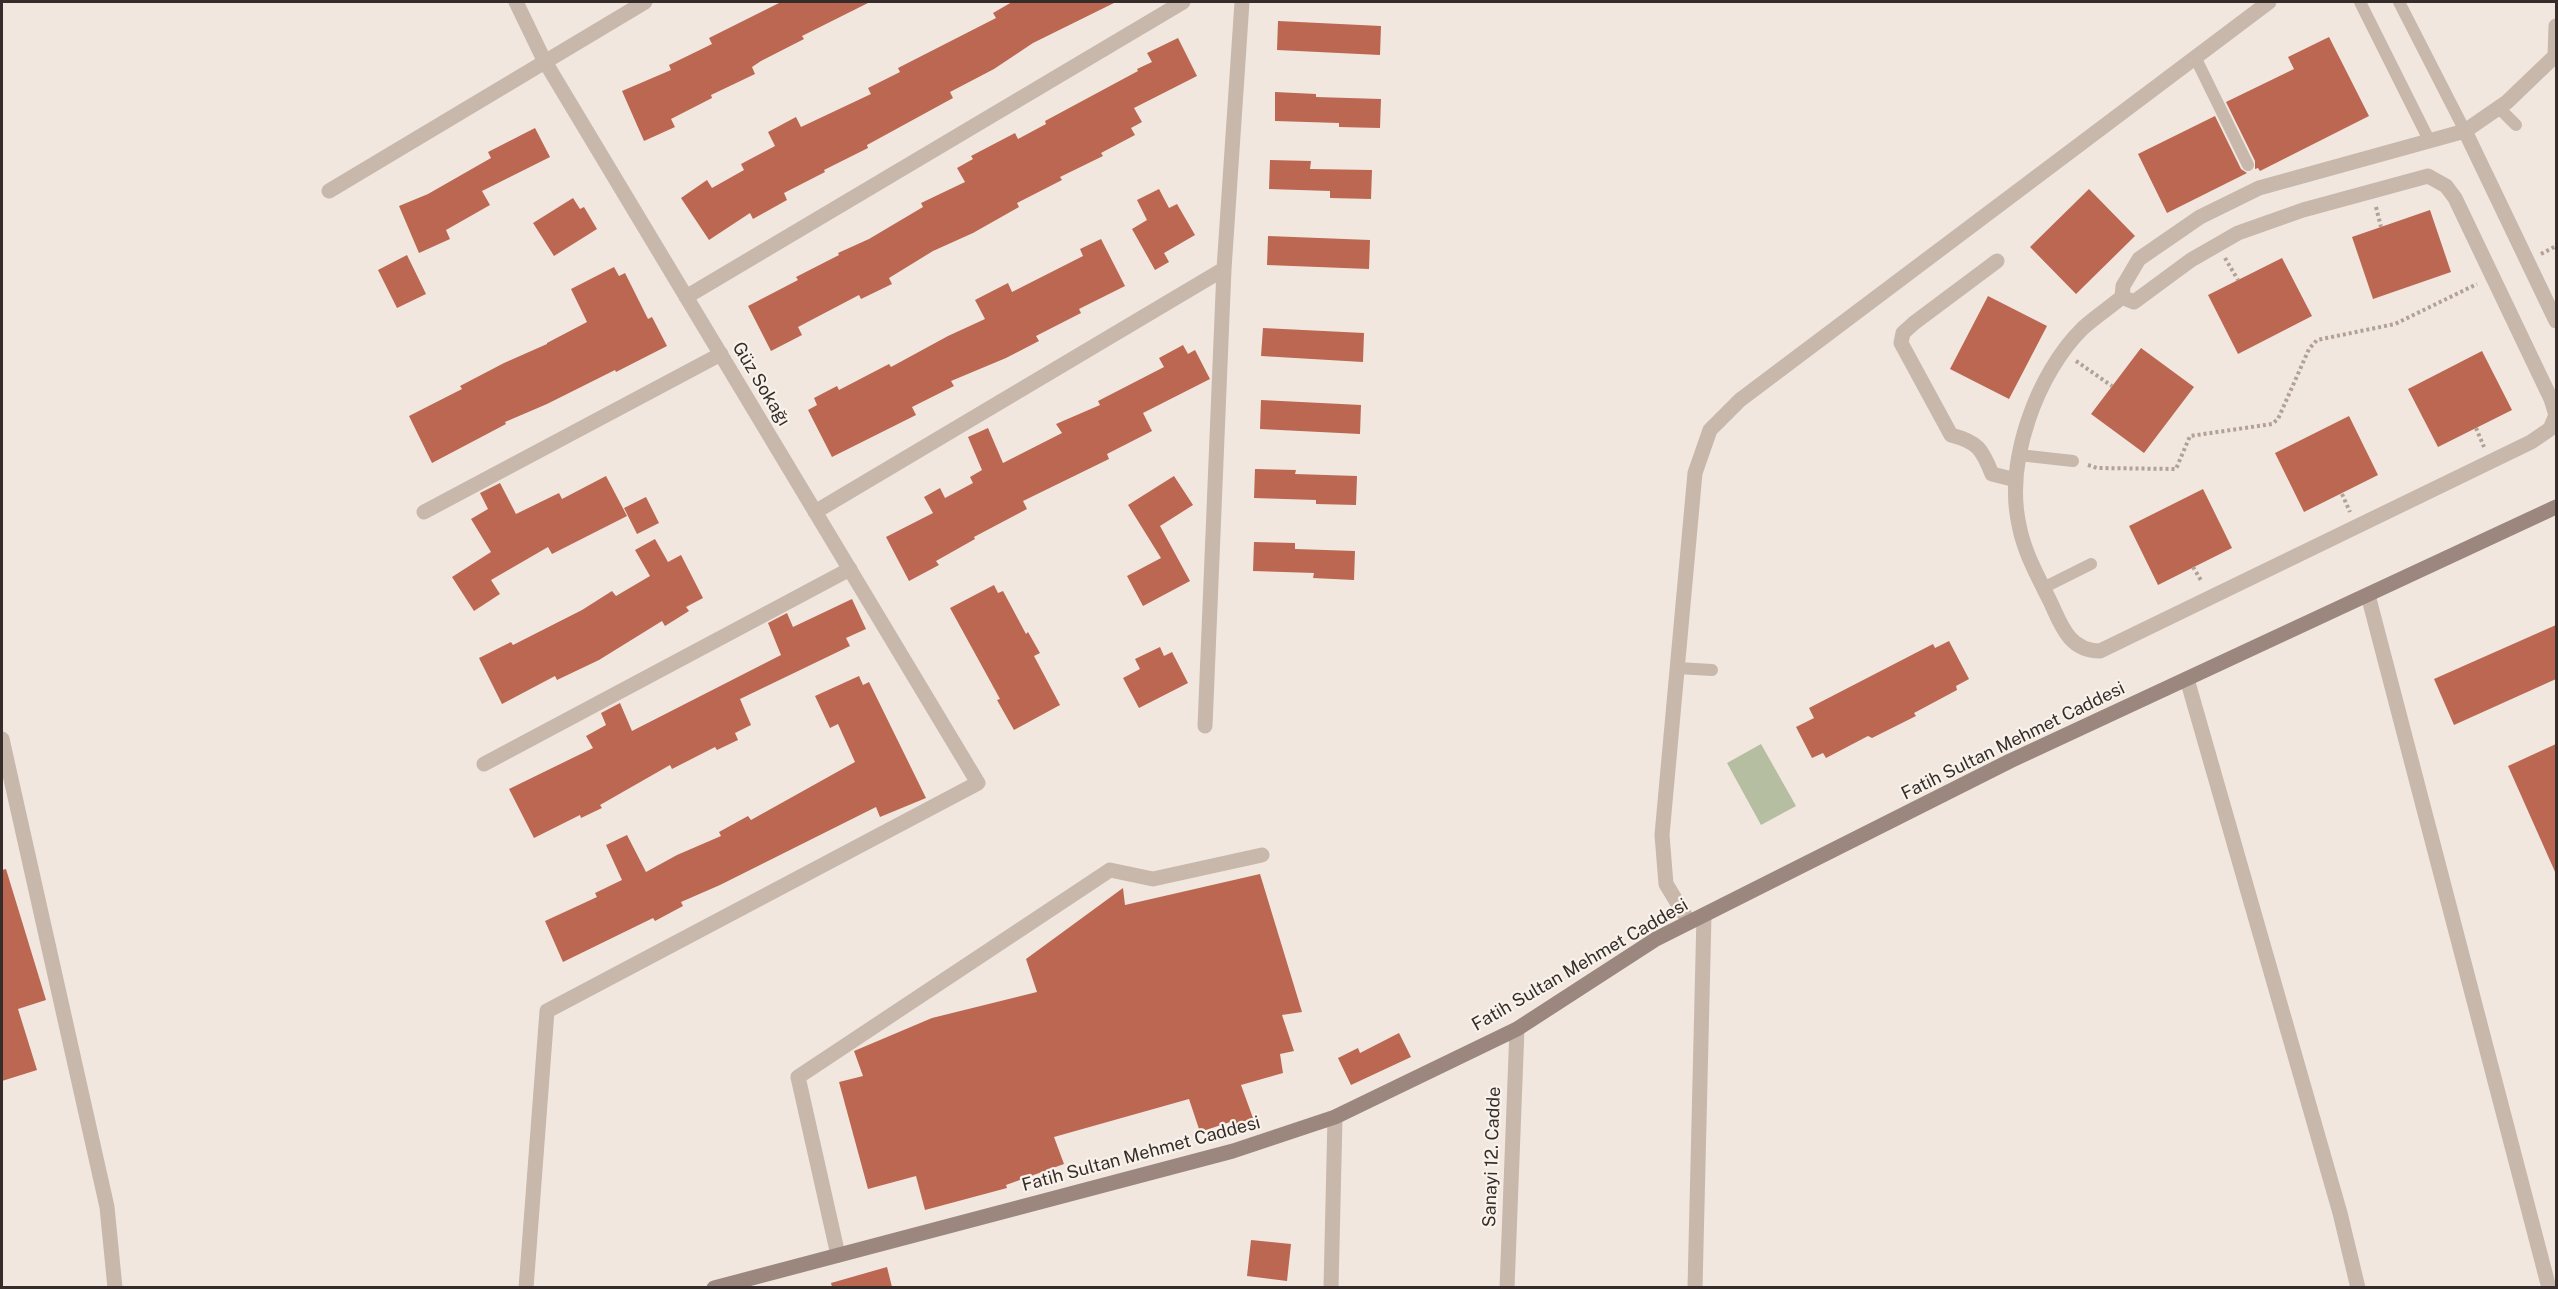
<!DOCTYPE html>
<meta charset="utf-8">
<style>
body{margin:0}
#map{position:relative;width:2558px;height:1289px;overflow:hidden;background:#f1e7df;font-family:"Public Sans",sans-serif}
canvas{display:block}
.frame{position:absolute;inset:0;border:3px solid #362d2a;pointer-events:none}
</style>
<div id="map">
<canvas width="2558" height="1289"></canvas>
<div class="frame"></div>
</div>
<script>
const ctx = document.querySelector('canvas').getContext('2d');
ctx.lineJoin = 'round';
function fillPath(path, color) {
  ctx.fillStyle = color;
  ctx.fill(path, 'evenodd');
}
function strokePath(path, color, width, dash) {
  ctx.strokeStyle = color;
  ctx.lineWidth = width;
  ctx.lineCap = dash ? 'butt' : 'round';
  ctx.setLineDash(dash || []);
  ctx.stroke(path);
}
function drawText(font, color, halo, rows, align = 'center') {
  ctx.font = font + ' "Public Sans",sans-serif';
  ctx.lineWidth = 4.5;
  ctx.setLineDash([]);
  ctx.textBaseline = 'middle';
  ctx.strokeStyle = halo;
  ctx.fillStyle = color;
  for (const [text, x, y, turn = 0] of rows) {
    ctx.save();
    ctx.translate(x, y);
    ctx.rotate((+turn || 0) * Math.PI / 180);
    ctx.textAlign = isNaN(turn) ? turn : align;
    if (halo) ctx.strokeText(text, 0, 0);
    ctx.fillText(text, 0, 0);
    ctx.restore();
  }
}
fillPath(new Path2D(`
 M1761 744 1796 806 1761 825 1727 763Z`), '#b5bea0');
fillPath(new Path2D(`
 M781 2H870L802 36 804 39 761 61 752 67 755 74 711 95 712 98 671 119 675 127 644 141 622 91 671 70 669 65 712 44 709 38Z
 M1012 2H1116L1033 43 994 69 950 92 953 98 867 145 868 148 824 170 825 172 784 193 787 200 753 219 750 213 709 240 681 198 707 180 712 188 744 170 741 164 775 146 768 132 796 117 801 127 871 94 868 88 900 72 898 68 996 18 993 13Z
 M1278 21 1381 26 1380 55 1277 50Z
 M2329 37 2369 116 2260 171 2258 168 2255 169V161L2226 102 2294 69 2288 57Z
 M1178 38 1197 76 1134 108 1142 122 1131 128 1135 135 1101 153 1103 156 1060 177 1062 180 1017 203 1019 207 973 233 933 251 889 278 892 284 861 299 859 295 798 327 802 335 771 351 748 306 798 280 796 277 839 255 838 253 869 239 923 207 921 203 965 182 957 168 973 159 971 156 1015 133 1018 139 1046 124 1045 121 1138 71 1137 69 1152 62 1147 53Z
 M1275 92 1316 94V97L1381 99 1380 128 1339 127V123L1275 121Z
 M2215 116 2241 169 2247 173 2167 213 2138 154Z
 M535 128 550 157 482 191 490 205 446 230 450 239 419 253 399 206 428 194 491 158 488 152Z
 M1270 160 1311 161 1310 169 1372 170 1371 199 1330 198V191L1269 189Z
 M1159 189 1169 208 1177 204 1195 235 1164 253 1169 262 1155 270 1132 229 1147 220 1137 200Z
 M2089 189 2135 236 2076 294 2030 247Z
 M573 198 580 209 584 207 597 229 554 256 533 223Z
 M2430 210 2451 272 2373 299 2352 237Z
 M1268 236 1370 240 1369 269 1267 265Z
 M1101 239 1125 286 1079 309 1081 313 1036 336 1039 341 1006 358 951 381 954 386 912 407 916 415 832 457 808 410 817 405 814 398 837 386 839 390 889 364 891 367 948 336 985 319 975 300 1008 283 1012 292 1083 256 1080 249Z
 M407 255 426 294 397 308 378 270Z
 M2282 258 2312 316 2238 354 2208 295Z
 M614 267 619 276 625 273 648 319 652 317 667 346 616 372 615 370 547 404 505 422 506 424 432 463 409 416 462 389 460 386 504 363 547 344V343L587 322 571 289Z
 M1988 296 2047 326 2009 399 1950 369Z
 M1263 328 1364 333 1363 362 1261 356Z
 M1183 345 1188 354 1195 350 1210 379 1143 413 1152 431 1107 454 1109 459 1023 501 1027 509 974 537 975 539 936 561 939 565 909 581 886 537 933 513 924 497 940 488 945 498 973 483 970 477 982 470 968 437 988 428 1003 463 1062 433 1056 424 1100 405 1098 401 1164 367 1159 358Z
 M2141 348 2194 387 2144 453 2091 414Z
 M2482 351 2512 410 2438 447 2408 389Z
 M1261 400 1361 405 1360 434 1260 429Z
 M2349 416 2378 475 2304 512 2275 453Z
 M1255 469 1296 470 1295 474 1357 476 1356 505 1316 504V500L1254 498Z
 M606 476 627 516 552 554 548 547 491 580 500 594 474 611 452 577 491 552 471 519 488 509 480 493 500 483 516 514 559 493 562 499Z
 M1174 476 1193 505 1160 526 1190 581 1143 606 1127 576 1161 558 1128 505Z
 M2203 489 2232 548 2158 585 2129 526Z
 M646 497 659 523 637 534 624 508Z
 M655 539 668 562 681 555 703 598 686 607 689 611 665 626 662 621 599 660 557 680 555 676 502 704 479 658 511 642 513 645 582 610 612 591 616 596 650 576 635 550Z
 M1254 542 1295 543V549L1355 551 1354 580 1313 578 1314 573 1253 571Z
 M994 585 998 593 1003 591 1026 634 1028 632 1040 653 1034 656 1060 705 1014 730 997 700 1000 699 950 608Z
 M852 599 866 629 846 638 850 646 740 699 751 725 735 733 738 740 717 750 715 747 672 769 670 765 600 805 602 808 581 818 580 815 534 838 509 789 593 748 586 736 606 725 601 713 620 703 632 731 781 655 768 623 787 613 793 627Z
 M2556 625V679L2454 725 2434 679Z
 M1949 641 1969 679 1956 686 1957 690 1914 713 1916 716 1872 738 1868 736 1826 758 1823 753 1812 758 1796 727 1814 718 1809 708 1933 644 1935 648Z
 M1160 647 1164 656 1172 652 1188 683 1139 708 1123 678 1140 669 1135 659Z
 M859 676 863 685 869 682 926 798 880 817 876 807 720 885 681 902 683 906 655 921 653 918 563 962 545 921 597 897 595 893 622 880 606 845 627 835 646 872 677 855 721 836 719 832 748 816 751 820 855 762 838 724 830 728 815 696Z
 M2556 744V874L2508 766Z
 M6 869 46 1000 18 1009 37 1070 2 1081V870Z
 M1260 874 1302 1012 1282 1015 1294 1051 1280 1054 1283 1073 1241 1085 1253 1118 1231 1126 1230 1122 1200 1132 1189 1099 1054 1137 1064 1164 1006 1185 1007 1188 925 1210 916 1176 868 1189 839 1082 863 1076 854 1051 932 1018 1037 992 1026 959 1123 888 1125 905Z
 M1399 1033 1411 1057 1351 1085 1338 1058 1358 1048 1360 1053Z
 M1251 1240 1291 1244 1287 1281 1247 1276Z
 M887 1267 892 1287H832L831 1283Z`), '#bb6752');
strokePath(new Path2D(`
 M2376 207 2381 227
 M2541 254 2556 246
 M2225 258 2238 280
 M2076 361 2112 386
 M2476 428 2484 447
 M2088 465 2097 468 2176 469 2190 436 2272 424 2278 419 2309 349 2317 340 2395 324 2477 284
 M2342 494 2350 512
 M2193 567 2202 582`), '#b3a196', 4, [3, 3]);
strokePath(new Path2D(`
 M2360 2 2429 140
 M2399 2 2465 131
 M2195 57 2248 165
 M2499 108 2516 125
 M2019 455 2073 461
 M2043 588 2091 564
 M1677 668 1712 670`), '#c8b7ab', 12);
strokePath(new Path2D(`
 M516 2 544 60 978 783 547 1011 526 1288
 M2465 131 2556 321
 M2428 176 2446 186 2455 198 2551 399 2556 415 2550 429 2531 442 2100 651C2069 651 2061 625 2050 601 2038 577 2024 552 2019 525 2005 461 2037 373 2083 328 2095 317 2109 308 2122 297L2134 302 2191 260 2238 233 2303 210Z
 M329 191 645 2
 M1997 261 1914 323 1903 333 1901 343 1951 435C1978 442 1982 449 1992 474L2016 480
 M686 297 1183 2
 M2122 297 2123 286 2139 259 2200 217 2259 188 2465 131 2507 102 2555 56 2556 26
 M424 512 721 354
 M815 512 1224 269
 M2368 595 2549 1288
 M2187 679 2340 1213 2358 1288
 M1205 726 1224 269 1242 2
 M2 739 107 1207 115 1288
 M484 764 850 569
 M1689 922 1666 884 1662 835 1695 473 1710 430 1740 400 2269 2
 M838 1255 798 1077 1110 870 1153 879 1262 855
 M1331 1288 1335 1117
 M1695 1288 1704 915`), '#c8b7ab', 15);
strokePath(new Path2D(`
 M1507 1288 1517 1029`), '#c8b7ab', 15);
strokePath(new Path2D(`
 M714 1288 1233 1151 1335 1117 1517 1029 1656 939 2010 761 2556 507`), '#9b877d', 15);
drawText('18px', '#362d2a', '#f8f2eb', [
 ["Güz Sokağı",761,384,59],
 ["Fatih Sultan Mehmet Caddesi",2013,741,-26],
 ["Fatih Sultan Mehmet Caddesi",1580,965,-30],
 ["Fatih Sultan Mehmet Caddesi",1141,1154,-15],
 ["Sanayi 12. Cadde",1492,1157,-88]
]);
</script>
